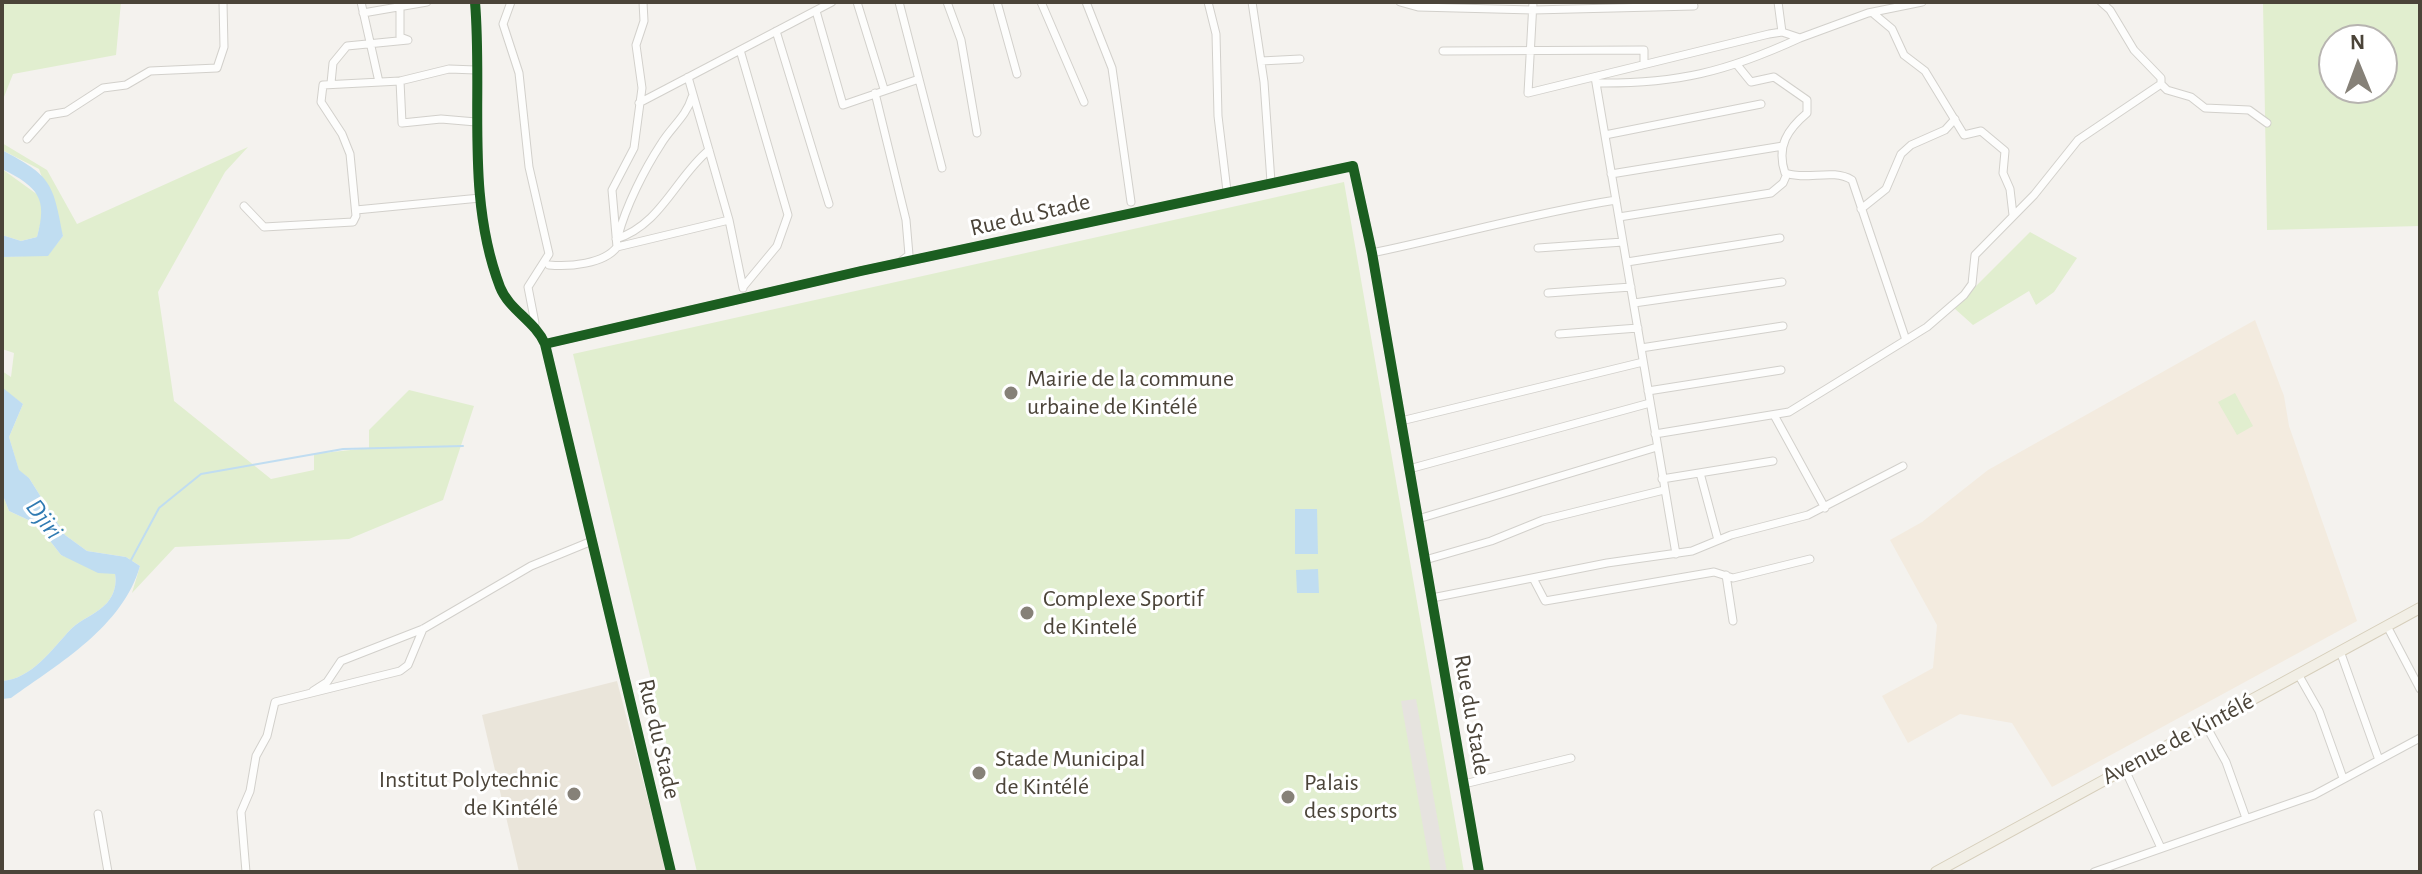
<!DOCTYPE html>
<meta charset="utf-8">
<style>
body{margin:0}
#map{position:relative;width:2422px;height:874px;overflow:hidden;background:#f4f2ee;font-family:"Alegreya Sans",sans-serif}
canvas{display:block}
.frame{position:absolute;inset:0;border:4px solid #4b4439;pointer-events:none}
.north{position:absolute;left:2318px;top:24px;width:80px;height:80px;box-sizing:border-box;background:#fff;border:2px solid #b7b4b0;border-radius:50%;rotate:359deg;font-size:22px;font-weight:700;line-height:32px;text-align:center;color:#4b4439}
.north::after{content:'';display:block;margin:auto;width:28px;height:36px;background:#868178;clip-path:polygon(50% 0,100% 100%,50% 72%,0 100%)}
</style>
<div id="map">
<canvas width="2422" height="874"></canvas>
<div class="frame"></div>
<div class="north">N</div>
</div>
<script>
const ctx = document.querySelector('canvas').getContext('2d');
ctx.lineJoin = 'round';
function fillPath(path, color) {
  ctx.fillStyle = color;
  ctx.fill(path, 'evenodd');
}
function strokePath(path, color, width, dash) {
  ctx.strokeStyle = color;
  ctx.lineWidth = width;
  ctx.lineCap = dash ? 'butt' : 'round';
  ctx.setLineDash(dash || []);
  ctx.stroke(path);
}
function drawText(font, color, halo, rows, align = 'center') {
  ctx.font = font + ' "Alegreya Sans",sans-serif';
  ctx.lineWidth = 6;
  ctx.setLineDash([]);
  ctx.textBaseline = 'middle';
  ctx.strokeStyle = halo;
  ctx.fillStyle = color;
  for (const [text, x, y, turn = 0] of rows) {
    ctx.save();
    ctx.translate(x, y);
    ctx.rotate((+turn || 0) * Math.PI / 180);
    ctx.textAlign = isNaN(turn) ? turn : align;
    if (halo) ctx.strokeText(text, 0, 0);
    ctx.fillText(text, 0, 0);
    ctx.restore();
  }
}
fillPath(new Path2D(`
 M2255 320 2284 396 2289 426 2357 621 2052 787 2012 723 1960 714 1908 743 1882 696 1933 668 1937 625 1890 540 1922 522 1988 470Z`), '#f3ebdf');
fillPath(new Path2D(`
 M617 681 667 872H519L482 715Z`), '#eae5da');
fillPath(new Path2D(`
 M2 2H121L116 55 13 74 2 102Z
 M2263 2H2420V226L2267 230ZM2334 40H2382V88H2334Z
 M2 143 47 170 77 224 248 147 225 172 158 292 174 401 271 479 314 470V454L369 448V430L409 390 474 406 443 500 349 539 175 547 132 593 140 566 126 557 87 551 65 535 29 478 19 471 9 437 23 404 2 389V371L11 377 14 353 2 349V257L48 255 63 236 39 169 2 150Z
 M2 169 38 195 44 210 37 237 21 241 2 235Z
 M1344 182 1464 872H697L573 354Z
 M2030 232 2077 258 2054 292 2036 305 2029 291 1973 325 1954 308Z
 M2235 393 2253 426 2237 435 2218 402Z
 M2 493 9 511 37 524 61 555 115 574C117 584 114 595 107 603 97 614 81 619 71 629 52 649 32 679 2 681Z`), '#e1eecf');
fillPath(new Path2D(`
 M1416 699 1447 872H1431L1401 701Z`), '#e6e3df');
fillPath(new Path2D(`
 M2 150C51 176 53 182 63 236L48 256 2 257V235L21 241 37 237C48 198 38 187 2 169Z
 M3 388 23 404 9 437 19 470 29 478 65 535 87 551 126 557 140 566C123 626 60 663 11 698L2 699V681C32 679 52 649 71 629 81 619 97 614 107 603 114 595 117 584 115 574L98 573 61 555 37 524 9 511 2 493Z
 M1295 509H1317L1318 554H1295Z
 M1318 569 1319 593H1297L1296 570Z`), '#c0ddf1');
strokePath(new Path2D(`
 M130 562 159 508 201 474 343 449 463 446`), '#c0ddf1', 2);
const street = new Path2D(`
 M361 2 379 82
 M475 2C483 97 465 195 500 287 509 310 535 321 545 344L671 872
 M511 2 503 24 519 73 529 167 549 254 528 287 535 323
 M857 2 884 89
 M899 2 942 168
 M947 2 961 40 977 133
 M997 2 1017 74
 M1041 2 1084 102
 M1086 2 1112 68 1131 202
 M1208 2 1216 34 1218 116 1227 191
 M1252 2 1264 82 1271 182
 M1400 2 1418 7 1533 10 1694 6
 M1533 2 1528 93 1769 34 1782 32 1800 38 1868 13 1922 2
 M1778 2 1782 32
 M816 11 843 105 919 79
 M363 13 427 2
 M1874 14 1892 29 1904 55 1925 71 1964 135 1981 131 2005 151 2003 173 2010 189 2013 215
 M776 31 829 204
 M740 50 788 215 777 246 743 287
 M1443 51 1644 50V63
 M1261 61 1300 59
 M1738 66 1751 82 1774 77 1807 100V113C1788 129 1776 146 1785 173 1807 181 1832 168 1852 180L1906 340
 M688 77 729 220 743 288
 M1595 77 1676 554
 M400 81 402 123 441 119 476 122
 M331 83 333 63 347 46 408 40 400 37V5
 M1596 83C1677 84 1726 72 1800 38
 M2161 84 2167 90 2191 97 2205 108 2249 110 2267 123
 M875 93 906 220 909 255 900 262
 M639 103 832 2
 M1605 135 1761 104
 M27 139 48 115 66 112 103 88 126 85 150 71 217 68 224 47 223 2
 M1611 174 1783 146
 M244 206 264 227 353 222 356 216 350 154 342 134 321 102 323 85 400 81 449 69 476 70
 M1861 209 1886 189 1901 154 1911 145 1945 130 1955 119
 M356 210 480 198
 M1619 217 1771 193 1783 183 1787 174
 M618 236C626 206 644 170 661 144 671 127 686 117 692 97
 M616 239C661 225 676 177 709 150
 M617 247 729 220
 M1538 248 1623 242
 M1372 253C1454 236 1533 213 1616 200
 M1627 262 1780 238
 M549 265C569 267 604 264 617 247L612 190 634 148 642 88 636 45 644 21 643 2
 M1548 293 1631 287
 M1634 303 1782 282
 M1559 334 1638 328
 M545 344 861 271 1353 166 1372 253 1479 872
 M1641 348 1783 326
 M1648 391 1781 370
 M1774 415 1825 508
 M1401 421 1643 362
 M1655 434 1789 412 1927 327 1964 295 1972 284 1975 255 2034 195 2078 140 2161 84V78L2134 50 2110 10 2101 2
 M1409 469 1650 403
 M1700 473 1718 540
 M1662 479 1773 461
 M1418 519 1657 447
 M1425 560 1491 541 1543 520 1664 490
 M1726 575 1733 621
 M1534 580 1545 601 1714 572 1733 578 1810 559
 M1432 598 1607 563 1692 551 1731 535 1808 515 1903 466
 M2387 626 2420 689
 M2340 651 2379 760
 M2298 674 2319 711 2343 778
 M313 691 327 682 341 661 423 629 531 566 592 541
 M2205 724 2226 762 2246 818
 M2128 776 2161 848
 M1464 784 1571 758
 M98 814 108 872
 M246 872 241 812 250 791 256 756 267 736 275 702 400 671 408 665 423 629
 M2094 872 2314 795 2420 738`);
const primary = new Path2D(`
 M1936 872 2420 608`);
strokePath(street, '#d2d0cb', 9);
strokePath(primary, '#d6cebb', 12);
strokePath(street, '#fdfdfc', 7);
strokePath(primary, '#f2efe6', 10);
strokePath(new Path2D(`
 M475 2C483 97 465 195 500 287 509 310 535 321 545 344L671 872
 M545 344 861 271 1353 166 1372 253 1479 872`), '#1b5e20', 10);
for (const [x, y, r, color] of [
 [1011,393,8,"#868178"],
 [1027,613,8,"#868178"],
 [979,773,8,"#868178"],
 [574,794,8,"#868178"],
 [1288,797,8,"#868178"]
]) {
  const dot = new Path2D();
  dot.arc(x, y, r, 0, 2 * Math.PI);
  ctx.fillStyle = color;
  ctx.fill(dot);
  strokePath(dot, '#fff', 3);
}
drawText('24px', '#4b4439', '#fff', [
 ["Rue du Stade",1030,215,-13],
 ["Rue du Stade",1472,715,80],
 ["Rue du Stade",659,739,77],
 ["Avenue de Kintélé",2178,739,-28]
]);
drawText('24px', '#4b4439', '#fff', [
 ["Mairie de la commune",1027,379],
 ["urbaine de Kintélé",1027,407],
 ["Complexe Sportif",1043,599],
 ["de Kintelé",1043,627],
 ["Stade Municipal",995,759],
 ["de Kintélé",995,787],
 ["Institut Polytechnic",558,780,"right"],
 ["de Kintélé",558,808,"right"],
 ["Palais",1304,783],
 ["des sports",1304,811]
], 'left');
drawText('italic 26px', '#2e7ab2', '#fff', [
 ["Djiri",44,519,53]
]);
</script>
